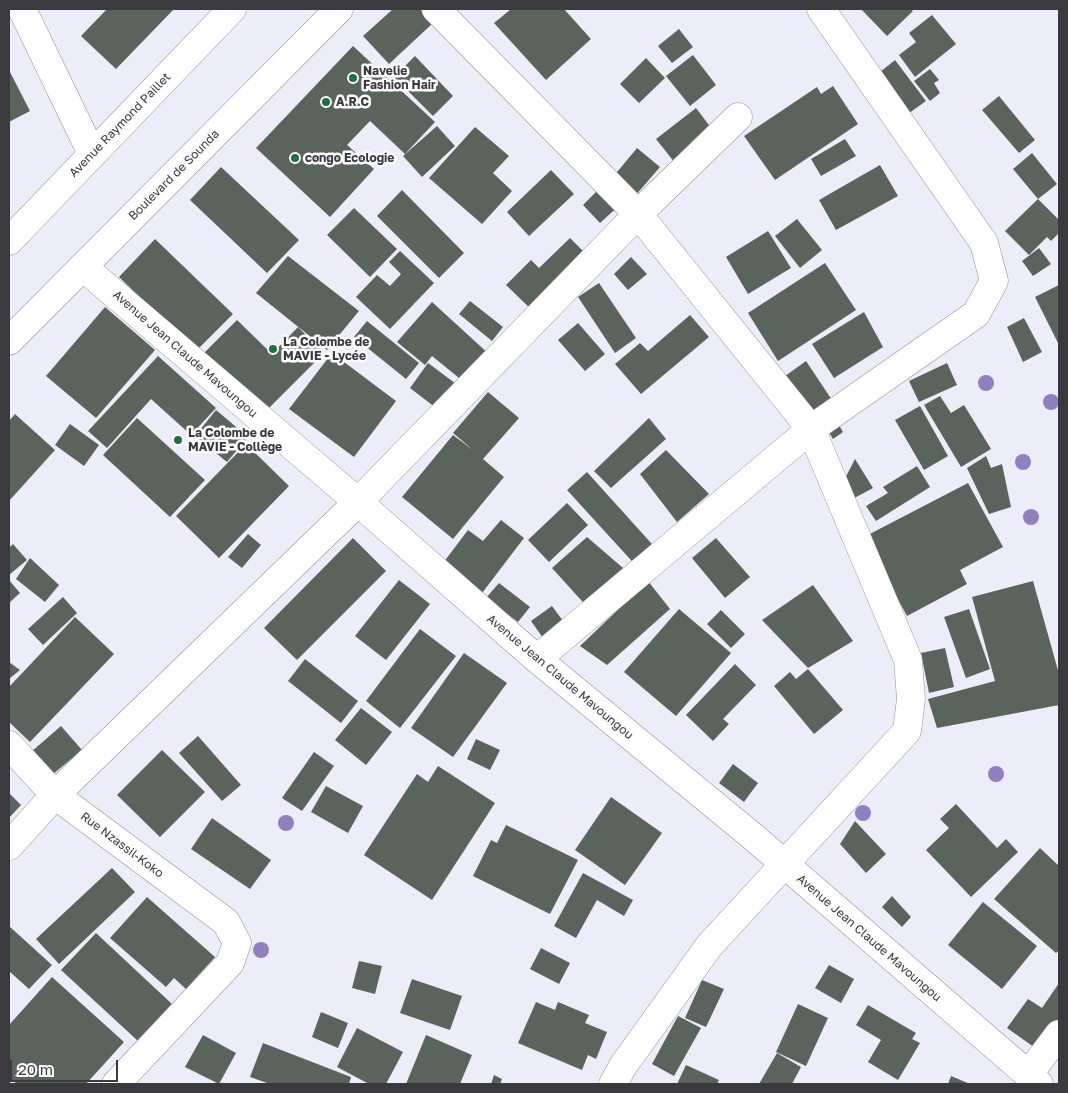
<!DOCTYPE html>
<meta charset="utf-8">
<style>
body{margin:0}
#map{position:relative;width:1068px;height:1093px;overflow:hidden;background:#edecf9;font-family:"Golos Text",sans-serif}
canvas{display:block}
.frame{position:absolute;inset:0;border:10px solid #3a3a3e;pointer-events:none}
.scale{position:absolute;left:10px;top:1060px;width:108px;height:22px;box-sizing:border-box;border:2px solid #3a3a3e;border-top:0;padding-left:6px;font-size:15px;line-height:18px;white-space:nowrap;color:#3a3a3e;-webkit-text-stroke:4px #fbfbfd;paint-order:stroke}
</style>
<div id="map">
<canvas width="1068" height="1093"></canvas>
<div class="frame"></div>
<div class="scale">20 m</div>
</div>
<script>
const ctx = document.querySelector('canvas').getContext('2d');
ctx.lineJoin = 'round';
function fillPath(path, color) {
  ctx.fillStyle = color;
  ctx.fill(path, 'evenodd');
}
function strokePath(path, color, width, dash) {
  ctx.strokeStyle = color;
  ctx.lineWidth = width;
  ctx.lineCap = dash ? 'butt' : 'round';
  ctx.setLineDash(dash || []);
  ctx.stroke(path);
}
function drawText(font, color, halo, rows, align = 'center') {
  ctx.font = font + ' "Golos Text",sans-serif';
  ctx.lineWidth = 5;
  ctx.setLineDash([]);
  ctx.textBaseline = 'middle';
  ctx.strokeStyle = halo;
  ctx.fillStyle = color;
  for (const [text, x, y, turn = 0] of rows) {
    ctx.save();
    ctx.translate(x, y);
    ctx.rotate((+turn || 0) * Math.PI / 180);
    ctx.textAlign = isNaN(turn) ? turn : align;
    if (halo) ctx.strokeText(text, 0, 0);
    ctx.fillText(text, 0, 0);
    ctx.restore();
  }
}
fillPath(new Path2D(`
 M107 9H174L116 69 81 36Z
 M393 9H420L433 23 389 64 363 36Z
 M511 9H564L591 39 546 80 494 23Z
 M861 9H911L913 11 887 36Z
 M932 15 956 44 915 77 899 55 916 42 909 33Z
 M679 29 693 47 672 63 658 46Z
 M353 46 435 122 405 154 370 121 347 145 374 169 330 217 256 148Z
 M693 55 716 85 690 106 666 76Z
 M415 56 453 96 433 116 394 77Z
 M646 58 665 78 639 103 620 84Z
 M895 60 926 101 905 116 875 76Z
 M930 69 939 80 934 83 940 93 930 101 914 81Z
 M9 70 30 111 9 122Z
 M833 86 858 124 775 180 744 136 817 87 821 94Z
 M999 96 1035 140 1019 153 982 110Z
 M696 108 715 133 675 163 656 139Z
 M437 126 455 146 422 177 403 156Z
 M475 127 509 156 493 173 512 191 482 224 429 178Z
 M845 139 856 156 821 176 811 159Z
 M637 148 660 167 635 196 613 177Z
 M1032 153 1057 184 1038 199 1013 169Z
 M880 165 898 196 836 230 819 200Z
 M221 167 299 240 267 273 190 200Z
 M551 170 574 194 529 236 507 212Z
 M603 185 621 204 600 223 583 205Z
 M402 190 464 253 439 278 377 216Z
 M1038 199 1059 220V233L1051 241 1047 237 1029 255 1005 231Z
 M354 208 397 249 370 277 327 235Z
 M797 219 822 250 800 268 775 236Z
 M768 231 791 268 748 294 726 257Z
 M570 238 590 258 535 313 506 285 531 260 539 268Z
 M155 239 233 314 196 351 119 277Z
 M1039 248 1051 264 1033 276 1022 261Z
 M400 251 434 283 390 329 356 297 377 275 390 286 401 274 389 262Z
 M288 256 359 311 327 350 256 293Z
 M631 257 647 274 628 290 614 274Z
 M825 263 856 310 778 361 748 313Z
 M599 283 636 338 615 353 578 297Z
 M1059 285V345L1035 297Z
 M470 301 503 327 492 341 459 314Z
 M432 302 490 355 464 382 432 356 425 365 397 342Z
 M105 307 155 350 96 418 46 376Z
 M864 312 883 347 834 378 812 344Z
 M690 315 709 337 641 394 615 364 640 343 648 351Z
 M1024 318 1042 352 1023 362 1007 327Z
 M237 320 272 354 298 327 324 353 262 415 201 356Z
 M367 321 419 363 406 379 354 337Z
 M578 323 605 354 585 371 558 340Z
 M332 353 396 401 354 457 289 409Z
 M158 356 216 408 191 435 151 399 107 448 88 431Z
 M806 361 834 403 801 424 774 384Z
 M428 363 463 389 440 411 410 388Z
 M947 363 957 385 919 402 909 381Z
 M488 392 519 418 483 459 504 477 453 539 402 497 453 435 473 450 453 433Z
 M940 396 951 413 964 405 991 449 961 467 924 405Z
 M920 406 948 456 924 470 895 420Z
 M216 410 248 437 227 462 195 436Z
 M15 414 55 450 9 501V421Z
 M137 418 205 480 170 517 103 455Z
 M649 418 666 439 611 488 594 471Z
 M837 422 843 432 833 439 827 429Z
 M70 424 99 445 84 466 55 445Z
 M246 444 289 486 219 558 176 516Z
 M666 450 709 494 677 522 640 474Z
 M986 456 991 468 1002 464 1011 507 989 514 967 468Z
 M855 459 873 488 847 502 839 490Z
 M917 466 930 487 876 521 866 506 888 493 883 487Z
 M587 472 660 553 640 570 567 490Z
 M968 483 1003 547 960 570 967 584 907 616 864 537Z
 M567 503 588 525 549 562 528 540Z
 M501 520 524 538 479 597 440 567 468 530 483 541Z
 M248 534 261 545 242 568 228 557Z
 M587 537 630 574 590 610 552 568Z
 M353 538 386 571 297 660 264 628Z
 M716 538 750 577 725 598 692 558Z
 M13 544 27 560 9 575V548Z
 M30 558 59 585 45 602 16 579Z
 M9 580 20 593 9 603Z
 M399 580 430 604 386 660 355 636Z
 M648 581 670 609 607 665 580 646Z
 M1033 581 1059 674V705L937 728 928 699 995 681 972 597Z
 M499 583 530 607 518 622 486 598Z
 M813 585 853 641 808 668 762 620Z
 M63 597 77 613 43 645 28 629Z
 M552 606 569 629 548 645 531 621Z
 M679 609 731 653 676 716 624 672Z
 M969 609 990 669 966 678 944 617Z
 M721 610 745 634 731 648 707 624Z
 M75 617 114 654 30 742 9 722V687Z
 M420 629 456 656 400 728 366 701Z
 M945 648 954 687 929 693 921 653Z
 M464 653 507 683 453 757 411 728Z
 M305 659 358 701 341 723 288 681Z
 M9 662 20 670 9 679Z
 M735 664 756 685 723 719 729 724 713 741 686 715Z
 M808 669 843 710 814 734 774 686 790 672 796 679Z
 M361 708 392 732 366 765 335 740Z
 M61 726 82 750 52 775 31 752Z
 M198 736 241 785 222 801 179 753Z
 M476 739 500 750 490 770 467 759Z
 M162 750 205 792 160 837 117 795Z
 M314 752 334 766 302 811 282 798Z
 M733 764 758 783 744 802 719 783Z
 M438 766 495 803 432 900 364 855 417 774 428 782Z
 M326 786 363 806 348 833 311 812Z
 M9 793 21 805 9 818Z
 M611 797 662 833 625 885 575 850Z
 M956 804 997 848 1006 839 1018 852 971 897 926 850 949 828 940 819Z
 M212 818 271 860 250 889 191 849Z
 M855 821 886 854 866 873 840 844Z
 M506 825 578 860 550 914 473 876 491 840 497 843Z
 M1040 848 1059 866V950L1056 953 994 899Z
 M112 868 135 892 59 964 36 939Z
 M583 873 633 900 624 916 597 900 576 938 554 926Z
 M892 896 911 917 902 927 882 907Z
 M147 897 215 957 186 989 174 978 166 987 110 938Z
 M983 902 1037 946 1002 989 948 945Z
 M9 926 52 965 29 989 9 971Z
 M96 933 172 1004 138 1041 61 970Z
 M541 948 570 963 559 984 530 969Z
 M359 961 382 966 375 994 352 988Z
 M829 965 854 979 841 1003 815 988Z
 M52 977 124 1042 86 1084H17L9 1077V1025Z
 M412 979 462 996 450 1030 400 1013Z
 M702 980 724 989 706 1027 685 1018Z
 M1059 983V1026L1041 1052 1007 1028 1028 999 1042 1008Z
 M536 1002 555 1010 558 1002 589 1015 585 1023 607 1032 596 1059 588 1055 582 1070 518 1043Z
 M798 1004 828 1018 806 1066 776 1052Z
 M868 1005 916 1033 912 1039 920 1043 898 1080 868 1062 881 1040 856 1025Z
 M321 1012 348 1023 338 1048 312 1037Z
 M678 1016 701 1028 674 1076 652 1064Z
 M357 1028 403 1052 386 1084H369L337 1067Z
 M203 1035 236 1053 219 1084 185 1067Z
 M426 1035 472 1055 460 1084H406Z
 M263 1043 351 1077 349 1084H270L250 1077Z
 M777 1053 801 1067 792 1084H759Z
 M686 1065 719 1080 717 1084H677Z
 M494 1075 502 1079 500 1084H491Z
 M951 1076 970 1084H948Z`), '#5a645d');
const minor = new Path2D(`
 M22 9 92 154
 M436 9 638 214 811 429 908 660 911 699 907 731 709 946 623 1066 613 1084
 M83 267 358 502 537 659 751 835 1039 1084
 M537 659 811 429 976 314 994 281 984 243 821 9
 M9 745 55 795 226 922 237 943 230 963 116 1084
 M9 846 55 795 358 502 638 214 738 117
 M1028 1075 1059 1034`);
const secondary = new Path2D(`
 M9 241 232 9
 M9 341 339 9`);
strokePath(minor, '#91909c', 29);
strokePath(secondary, '#91909c', 29);
strokePath(minor, '#fff', 28);
strokePath(secondary, '#fff', 28);
ctx.fillStyle = '#9080bf';
for (const [x, y] of [
 [986,383],
 [1051,402],
 [1023,462],
 [1031,517],
 [996,774],
 [863,813],
 [286,823],
 [261,950]
]) {
  ctx.beginPath();
  ctx.arc(x, y, 8, 0, 2 * Math.PI);
  ctx.fill();
}
for (const [x, y, r, color] of [
 [353,78,5,"#1f7041"],
 [326,102,5,"#1f7041"],
 [295,158,5,"#1f7041"],
 [273,349,5,"#1f7041"],
 [178,440,5,"#1f7041"]
]) {
  const dot = new Path2D();
  dot.arc(x, y, r, 0, 2 * Math.PI);
  ctx.fillStyle = color;
  ctx.fill(dot);
  strokePath(dot, '#fbfbfd', 2);
}
drawText('bold 12px', '#3a3a3e', '#fbfbfd', [
 ["Navelie",363,71],
 ["Fashion Hair",363,85],
 ["A.R.C",336,102],
 ["congo Ecologie",305,158],
 ["La Colombe de",283,342],
 ["MAVIE - Lycée",283,356],
 ["La Colombe de",188,433],
 ["MAVIE - Collège",188,447]
], 'left');
drawText('12px', '#3a3a3e', '#fbfbfd', [
 ["Avenue Raymond Paillet",120,125,-46],
 ["Boulevard de Sounda",174,175,-45],
 ["Avenue Jean Claude Mavoungou",185,354,41],
 ["Avenue Jean Claude Mavoungou",560,677,40],
 ["Rue Nzassil-Koko",122,845,37],
 ["Avenue Jean Claude Mavoungou",869,938,41]
]);
</script>
